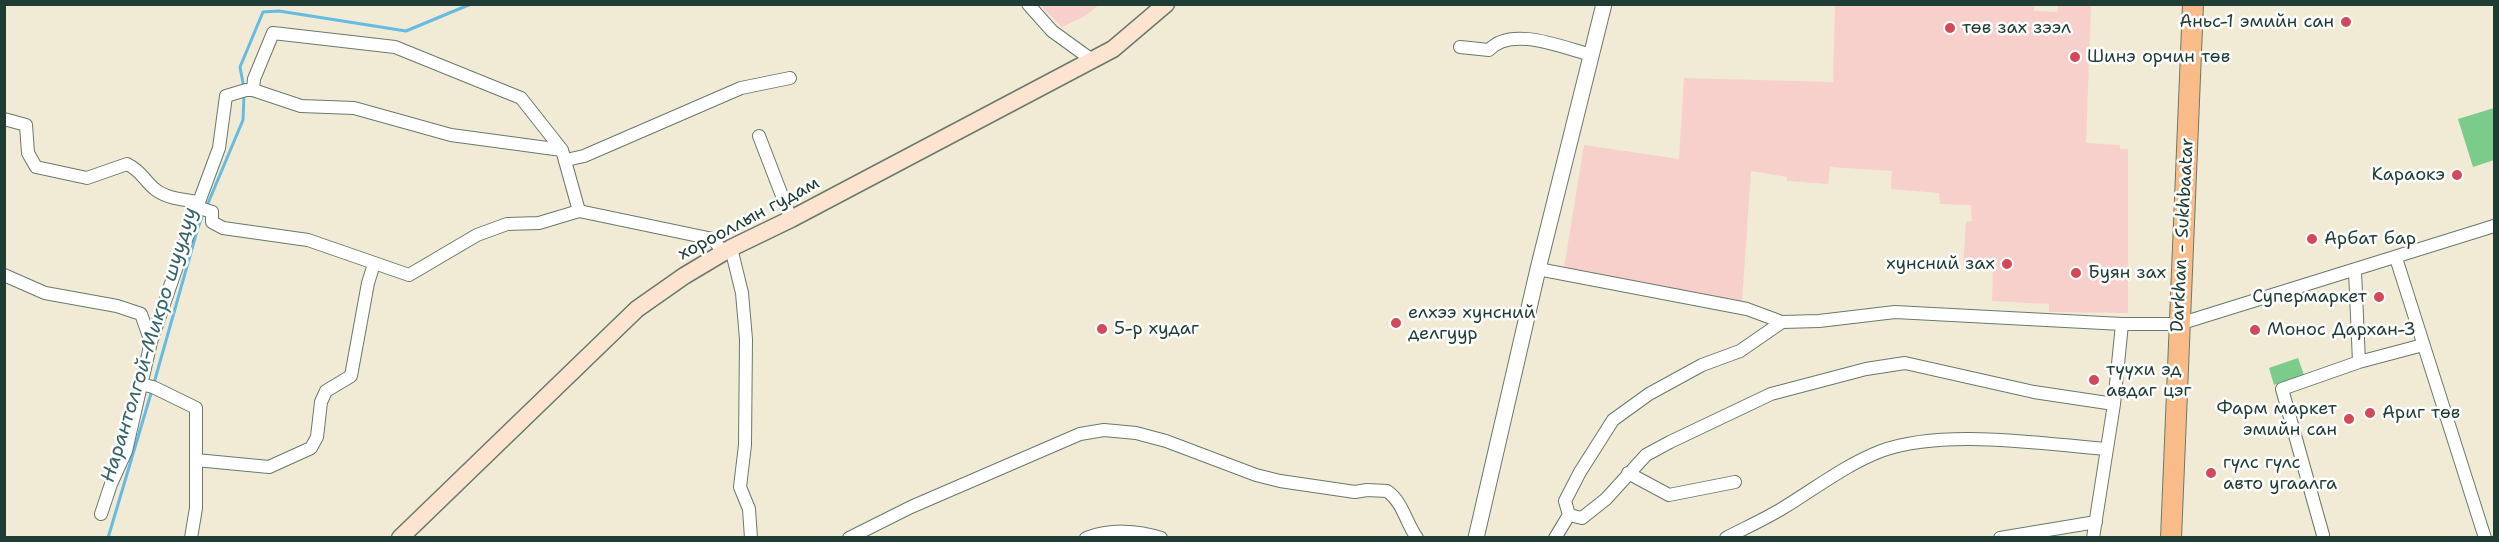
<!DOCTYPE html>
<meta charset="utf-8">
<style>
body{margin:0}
#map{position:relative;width:2499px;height:542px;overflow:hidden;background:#f1ebd5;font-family:"Shantell Sans",sans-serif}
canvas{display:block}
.frame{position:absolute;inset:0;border:6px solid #1f3d34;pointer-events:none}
</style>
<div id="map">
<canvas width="2499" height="542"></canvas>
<div class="frame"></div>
</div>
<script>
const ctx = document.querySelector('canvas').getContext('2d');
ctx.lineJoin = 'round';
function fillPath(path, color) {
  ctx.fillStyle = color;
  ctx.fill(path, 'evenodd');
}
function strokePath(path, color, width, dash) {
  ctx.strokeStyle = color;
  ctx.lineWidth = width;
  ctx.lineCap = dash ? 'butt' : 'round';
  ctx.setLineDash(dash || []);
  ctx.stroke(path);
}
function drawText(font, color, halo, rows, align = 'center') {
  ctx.font = font + ' "Shantell Sans",sans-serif';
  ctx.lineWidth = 5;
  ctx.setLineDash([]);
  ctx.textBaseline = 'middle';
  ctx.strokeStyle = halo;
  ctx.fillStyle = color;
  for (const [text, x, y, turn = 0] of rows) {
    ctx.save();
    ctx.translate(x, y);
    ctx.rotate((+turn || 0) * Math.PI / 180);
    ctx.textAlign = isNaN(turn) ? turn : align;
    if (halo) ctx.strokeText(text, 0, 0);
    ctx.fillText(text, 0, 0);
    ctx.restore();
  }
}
fillPath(new Path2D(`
 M2034 4V11L2057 12 2058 5H2091L2086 143 2120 145V149H2128V313L2049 312V304L1992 301 1993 264H1963L1966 222 1972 221 1971 205 1940 204 1939 193 1891 189 1892 171 1830 167 1828 184 1787 181V177L1751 171 1742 302 1564 268 1584 145 1679 159 1684 78 1833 82 1835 5Z
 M1040 5H1099L1085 16 1062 27Z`), '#f7d0cc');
fillPath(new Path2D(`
 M2494 108V160L2473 167 2458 119Z
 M2298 358 2304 375 2274 385 2269 368Z`), '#7bcb8b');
strokePath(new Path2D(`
 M243 83 240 67 263 12 279 11 406 31 471 4
 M206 208 243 120 244 95
 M154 383 197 231 203 214
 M108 538 152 390`), '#65bbe1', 3);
const minor = new Path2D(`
 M1028 4 1052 31 1092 60
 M1460 47 1489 50C1511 25 1564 48 1591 55
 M253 90 254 79 273 33 395 47 521 98 562 150 579 211 713 239 724 253
 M4 119 26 125 28 153 36 167 87 178 127 164C143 172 144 181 156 190 168 199 186 200 199 202L219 148 226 96 246 90H253L301 106 354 108 451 135 562 150
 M759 136 791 219
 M566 160 584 156 741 88 790 78
 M197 207 212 212V222L223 228 308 240 409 275 477 235 507 224 539 223 579 211
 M731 248 742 293 746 339 745 445 740 487 749 509 751 538
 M2396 258 2485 538
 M1538 269 1747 309 1782 322 1819 321 1895 312 2122 324H2179L2494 226
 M2355 271 2359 362
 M4 275 45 293 117 306 141 314 151 342
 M140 384 153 387 196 408V508L191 538
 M196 460 269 467 311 448 317 437 321 402 326 391 351 376 368 283 374 264
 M1628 473 1669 495 1735 482
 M101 514 111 484 126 451 151 342 199 202
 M1569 515 1582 518 1606 499 1646 455 1670 442 1771 394 1866 369 1905 363 2034 392 2114 404
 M2323 535 2282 389 2359 362 2423 345
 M849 538 911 507 1080 434 1104 430 1136 433 1166 441 1256 475 1280 481 1355 492 1367 490 1387 491C1403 502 1406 523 1417 538
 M1086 538C1110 529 1137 530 1161 538
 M1555 538 1569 515 1565 501 1580 472 1613 420 1649 394 1702 365 1740 351 1782 322
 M1726 538C1745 528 1765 519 1783 508 1816 488 1845 465 1881 451 1943 428 2042 444 2107 449
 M2000 538 2096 522
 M2093 538 2114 404 2122 324`);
const tertiary = new Path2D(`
 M1476 538 1538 269 1604 4`);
const secondary = new Path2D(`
 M400 538 637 309 684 276 731 248 791 219 1113 49 1166 4`);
const trunk = new Path2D(`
 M2171 538 2193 4`);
strokePath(minor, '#687a6c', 14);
strokePath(tertiary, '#687a6c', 17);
strokePath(secondary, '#687a6c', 19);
strokePath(trunk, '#687a6c', 22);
strokePath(minor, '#fff', 12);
strokePath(tertiary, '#fff', 15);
strokePath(secondary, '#fde4d0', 16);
strokePath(trunk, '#f9bc89', 20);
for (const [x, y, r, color] of [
 [2346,22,6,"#d1495b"],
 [1950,28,6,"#d1495b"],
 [2075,57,6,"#d1495b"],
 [2457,175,6,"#d1495b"],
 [2312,239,6,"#d1495b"],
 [2007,264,6,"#d1495b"],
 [2076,273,6,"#d1495b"],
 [2379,297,6,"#d1495b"],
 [1396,323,6,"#d1495b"],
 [1102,329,6,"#d1495b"],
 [2255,330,6,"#d1495b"],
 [2094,380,6,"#d1495b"],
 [2370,413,6,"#d1495b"],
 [2349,419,6,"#d1495b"],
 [2211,473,6,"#d1495b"]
]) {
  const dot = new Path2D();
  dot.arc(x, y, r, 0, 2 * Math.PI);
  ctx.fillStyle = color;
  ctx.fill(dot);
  strokePath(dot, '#fff', 2);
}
drawText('18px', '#1f3d34', '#fff', [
 ["Аньс-1 эмийн сан",2334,22,"right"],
 ["төв зах зээл",1962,28],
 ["Шинэ орчин төв",2087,57],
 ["Караокэ",2445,175,"right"],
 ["Арбат бар",2324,239],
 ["хунсний зах",1995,264,"right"],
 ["Буян зах",2088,273],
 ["Супермаркет",2367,297,"right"],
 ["елхээ хунсний",1408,313],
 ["делгуур",1408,334],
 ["5-р худаг",1114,329],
 ["Монос Дархан-3",2267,330],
 ["түүхи эд",2106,370],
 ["авдаг цэг",2106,391],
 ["Фарм маркет",2337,409,"right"],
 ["эмийн сан",2337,430,"right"],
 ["Ариг төв",2382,413],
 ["гүлс гүлс",2223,463],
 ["авто угаалга",2223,484]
], 'left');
drawText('18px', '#1f3d34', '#fff', [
 ["хорооллын гудам",749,219,-28],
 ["Darkhan - Sukhbaatar",2183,235,-87]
]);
drawText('italic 20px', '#346368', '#fff', [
 ["Нарантолгой-Микро шуудуу",150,345,-73]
]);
</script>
